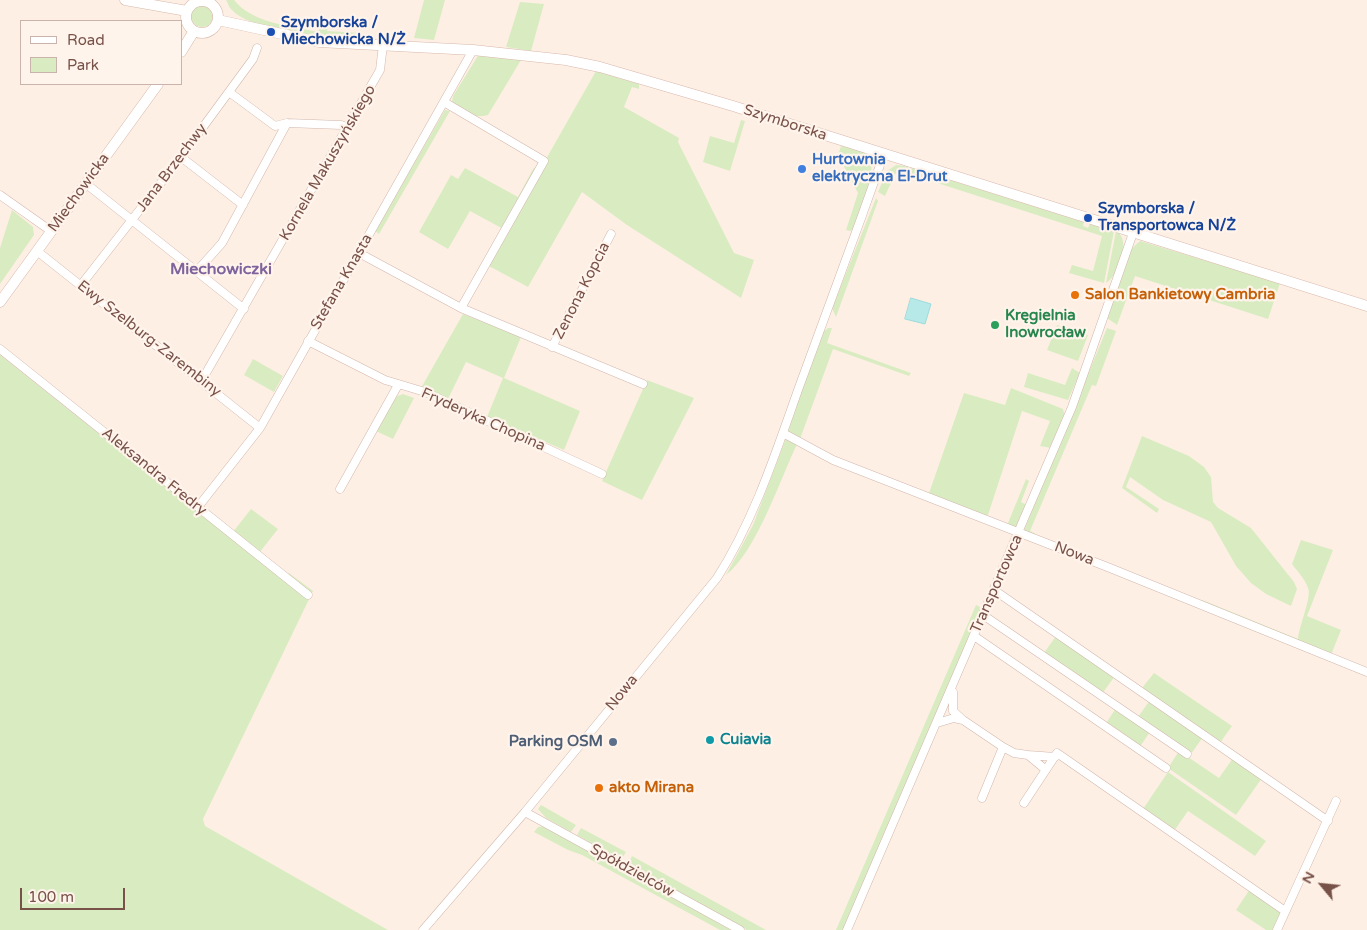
<!DOCTYPE html>
<meta charset="utf-8">
<style>
body{margin:0}
#map{position:relative;width:1367px;height:930px;overflow:hidden;background:#feefe4;font-family:"Varela Round",sans-serif}
canvas{display:block}
.legend{position:absolute;left:20px;top:20px;width:162px;height:65px;box-sizing:border-box;background:#fff4eb;border:1px solid #c9b3aa;margin:0;padding:6px 9px;list-style:none;font-size:15px;color:#785148}
.legend li{display:flex;align-items:center;gap:10px;height:25px}
.legend b{width:25px;border:1px solid #c9b3aa}
.north{position:absolute;left:1297px;top:860px;width:50px;height:50px;-webkit-text-stroke:4px #fff4eb;paint-order:stroke;rotate:298deg;font-size:14px;font-weight:700;line-height:20px;text-align:center;color:#785148}
.north::after{content:'';display:block;margin:auto;width:18px;height:22px;background:#785148;clip-path:polygon(50% 0,100% 100%,50% 72%,0 100%)}
.scale{position:absolute;left:20px;top:888px;width:105px;height:22px;box-sizing:border-box;border:2px solid #785148;border-top:0;padding-left:6px;font-size:15px;line-height:18px;white-space:nowrap;color:#785148;-webkit-text-stroke:4px #fff4eb;paint-order:stroke}
</style>
<div id="map">
<canvas width="1367" height="930"></canvas>
<ul class="legend">
<li><b style="height:6px;background:#fff"></b>Road</li>
<li><b style="height:14px;background:#d9ecc1"></b>Park</li>
</ul>
<div class="north">N</div>
<div class="scale">100 m</div>
</div>
<script>
const ctx = document.querySelector('canvas').getContext('2d');
ctx.lineJoin = 'round';
function fillPath(path, color) {
  ctx.fillStyle = color;
  ctx.fill(path, 'evenodd');
}
function strokePath(path, color, width, dash) {
  ctx.strokeStyle = color;
  ctx.lineWidth = width;
  ctx.lineCap = dash ? 'butt' : 'round';
  ctx.setLineDash(dash || []);
  ctx.stroke(path);
}
function drawText(font, color, halo, rows, align = 'center') {
  ctx.font = font + ' "Varela Round",sans-serif';
  ctx.lineWidth = 4.5;
  ctx.setLineDash([]);
  ctx.textBaseline = 'middle';
  ctx.strokeStyle = halo;
  ctx.fillStyle = color;
  for (const [text, x, y, turn = 0] of rows) {
    ctx.save();
    ctx.translate(x, y);
    ctx.rotate((+turn || 0) * Math.PI / 180);
    ctx.textAlign = isNaN(turn) ? turn : align;
    if (halo) ctx.strokeText(text, 0, 0);
    ctx.fillText(text, 0, 0);
    ctx.restore();
  }
}
fillPath(new Path2D(`
 M226 0H234C252 23 291 26 318 32L322 20 329 21 327 31 361 33 363 36 360 41C331 39 252 32 232 10 229 8 228 3 226 0Z
 M424 0H445L434 40 414 38Z
 M520 2 544 4 531 51 506 47Z
 M191 16a11 11 0 1 1 22 0a11 11 0 1 1-22 0Z
 M479 54 521 60 488 115C474 119 462 113 452 102L453 96Z
 M596 71 639 84V89L632 87 624 107 679 138 678 142 734 253 754 260 741 298 627 225 582 192 528 287 489 266 507 231 470 211 448 249 419 232 451 175 458 179 465 168 518 197 533 169 546 159Z
 M445 110 450 111 379 234 375 231Z
 M741 120 745 121 730 171 703 162 710 136 734 143Z
 M841 146C849 148 861 149 867 154 881 165 858 215 854 229L850 231 846 230 858 193 838 155Z
 M896 165 905 166 1084 222 1083 226 1088 228 1090 224 1114 231 1104 283 1069 273 1072 265 1093 271 1102 236 900 171 895 174 885 196 878 192 887 171Z
 M876 198 878 201 836 317 832 308Z
 M12 210 33 227 34 235 0 284V248Z
 M1116 231C1132 239 1119 276 1106 283Z
 M1140 241 1280 283 1268 319 1135 276 1117 325 1107 318 1131 249Z
 M463 314 521 337 504 378 580 411 564 450 487 417 503 378 466 362 448 399 421 388Z
 M1057 325 1088 335 1078 361 1047 350Z
 M828 328H832L827 343 911 373 909 376 833 349 800 439 787 432 823 332Z
 M1107 328 1116 331 1096 386 1092 385 1030 531 1036 534 1034 537 1024 530Z
 M0 355 229 537 251 509 278 529 259 553 287 575 289 573 313 591 203 819 205 826 388 930H0Z
 M253 359 283 376 274 392 244 375Z
 M1072 368 1080 373 1068 400 1024 387 1028 373 1065 385Z
 M647 380 694 398 642 500 602 481Z
 M1011 388 1063 409 1065 416 1051 448 1040 446 1050 421 1022 411 987 518 928 496 964 393 1005 405Z
 M403 394 414 398 393 439 376 431 395 397Z
 M1142 436 1189 456 1204 467 1211 477 1213 502 1218 508 1251 528 1294 582 1297 589 1291 606 1266 594 1251 583 1236 566 1211 522 1163 500 1130 477 1126 487 1159 509 1157 513 1122 488Z
 M786 438 797 444C780 480 756 552 726 575L753 525Z
 M1026 479 1029 481 1021 502 1027 505 1016 528 1006 524 1008 523Z
 M1301 540 1333 550 1307 616 1341 630 1331 655 1201 602 1202 600 1212 604 1298 639C1299 626 1312 597 1308 588 1305 579 1297 571 1292 564Z
 M976 605 982 608 843 930H836Z
 M1056 636 1115 676 1102 694 1044 653Z
 M1154 673 1232 726 1220 743 1142 688Z
 M1150 700 1203 737 1191 754 1138 717Z
 M1116 708 1150 732 1139 748 1105 725Z
 M1179 751 1219 778 1233 758 1262 778 1236 815 1168 768Z
 M1168 772 1266 841 1255 856 1188 811 1174 831 1143 809Z
 M541 805 576 825 571 832 546 818 538 809Z
 M545 826 731 930H720L582 855 568 850 534 832 538 827Z
 M581 828 626 852 621 860 577 835Z
 M632 856 766 930H747L628 864Z
 M1250 889 1281 911 1274 930H1266L1236 910Z`), '#d9ecc1');
const water = new Path2D(`
 M911 298 931 304 925 324 905 319Z`);
fillPath(water, '#b7e9e8');
strokePath(water, '#9cdbdb', 1);
const street = new Path2D(`
 M229 92 275 126 287 123 341 125 348 128
 M444 102 544 161 461 308
 M181 157 243 205
 M85 183 244 309
 M0 195 51 231
 M37 251 260 428
 M359 253 461 308 643 384
 M197 271 222 243 287 123
 M81 285 181 157 253 59 257 48
 M308 341 385 380 425 392 602 474
 M552 347 611 234
 M0 349 308 595
 M202 380 380 70 383 45
 M783 433 833 460 1110 568 1367 672
 M340 489 398 385
 M198 507 260 428 473 50
 M994 590 1328 821
 M983 615 1187 754
 M974 636 1166 768
 M963 720 1003 747
 M937 723 954 718 963 720 953 711V692
 M1046 770 1028 755 1055 757
 M982 798 1003 747 1014 753 1028 755
 M1024 803 1057 753 1285 911
 M525 812 740 930
 M423 930 525 812 717 578C754 520 775 455 798 390 827 312 856 233 884 154
 M847 930 1072 407 1133 233
 M1277 930 1336 801`);
const secondary = new Path2D(`
 M125 0 187 11
 M186 17a16 16 0 1 1 32 0a16 16 0 1 1-32 0Z
 M218 20 319 42 473 50 566 60 600 67 733 106 1367 306
 M181 52 194 31
 M0 302 158 84`);
strokePath(street, '#d2b7ac', 9);
strokePath(secondary, '#d8b8ab', 11);
strokePath(street, '#fff', 8);
strokePath(secondary, '#fff', 10);
for (const [x, y, r, color] of [
 [271,32,5,"#1a4fb4"],
 [802,169,5,"#3f7fe0"],
 [1088,218,5,"#1a4fb4"],
 [1075,295,5,"#e8710a"],
 [995,325,5,"#2e9e5b"],
 [710,740,5,"#0f9aa8"],
 [613,742,5,"#5c6f8a"],
 [599,788,5,"#e8710a"]
]) {
  const dot = new Path2D();
  dot.arc(x, y, r, 0, 2 * Math.PI);
  ctx.fillStyle = color;
  ctx.fill(dot);
  strokePath(dot, '#fff4eb', 2);
}
drawText('bold 15px', '#164399', '#fff4eb', [
 ["Szymborska /",281,23],
 ["Miechowicka N/Ż",281,40],
 ["Szymborska /",1098,209],
 ["Transportowca N/Ż",1098,226]
], 'left');
drawText('15px', '#785148', '#fff4eb', [
 ["Szymborska",785,123,18],
 ["Kornela Makuszyńskiego",328,163,-60],
 ["Jana Brzechwy",172,168,-53],
 ["Miechowicka",79,193,-54],
 ["Stefana Knasta",342,282,-60],
 ["Zenona Kopcia",582,291,-63],
 ["Ewy Szelburg-Zarembiny",149,339,38],
 ["Fryderyka Chopina",483,420,24],
 ["Aleksandra Fredry",154,472,39],
 ["Nowa",1074,554,21],
 ["Transportowca",997,584,-66],
 ["Nowa",622,693,-51],
 ["Spółdzielców",632,871,29]
]);
drawText('bold 15px', '#366cbe', '#fff4eb', [
 ["Hurtownia",812,160],
 ["elektryczna El-Drut",812,177]
], 'left');
drawText('bold 15px', '#c56008', '#fff4eb', [
 ["Salon Bankietowy Cambria",1085,295],
 ["akto Mirana",609,788]
], 'left');
drawText('bold 15px', '#27864d', '#fff4eb', [
 ["Kręgielnia",1005,316],
 ["Inowrocław",1005,333]
], 'left');
drawText('bold 15px', '#0d838f', '#fff4eb', [
 ["Cuiavia",720,740]
], 'left');
drawText('bold 15px', '#4e5e75', '#fff4eb', [
 ["Parking OSM",603,742]
], 'right');
drawText('bold 16px', '#7f639c', '#fff4eb', [
 ["Miechowiczki",221,270]
]);
</script>
